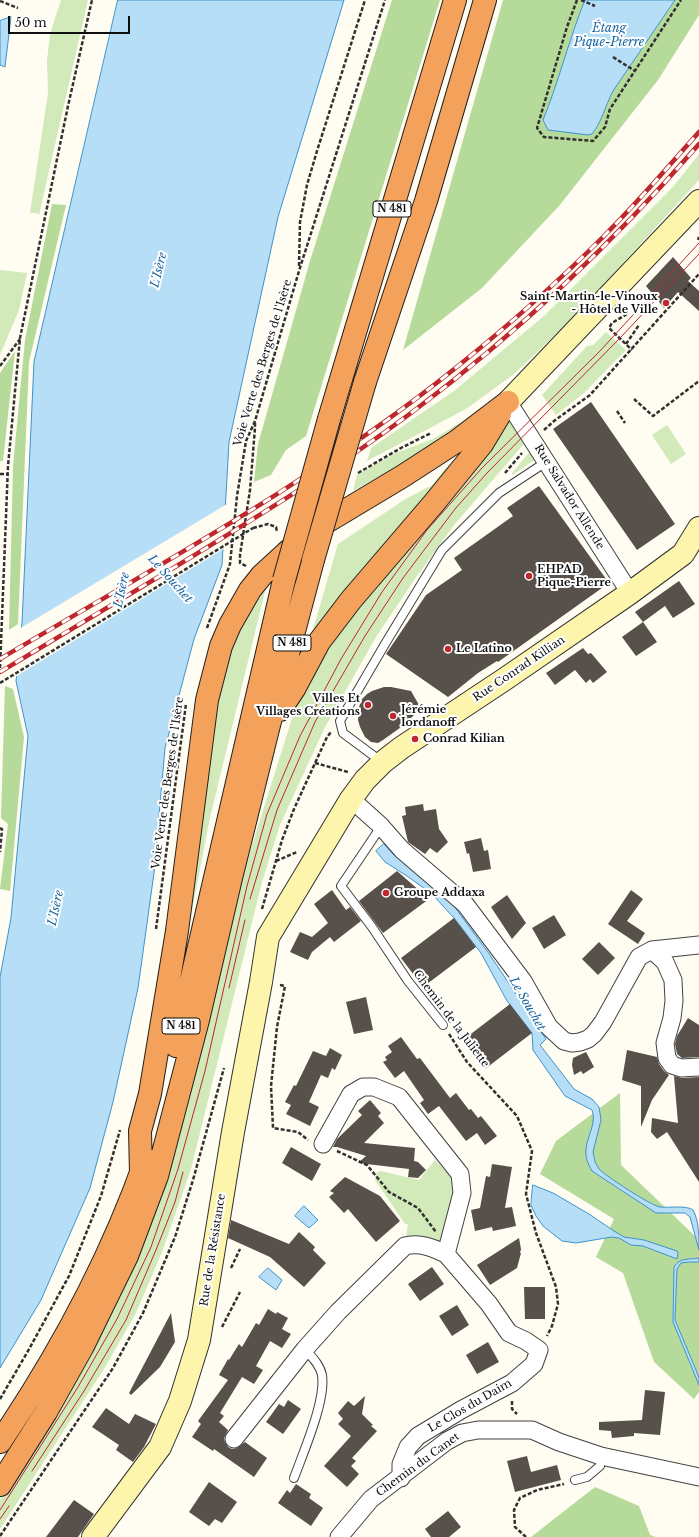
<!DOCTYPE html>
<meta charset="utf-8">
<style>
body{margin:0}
#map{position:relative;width:699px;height:1537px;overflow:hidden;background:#fffcf1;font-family:"Libre Baskerville",serif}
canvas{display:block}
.scale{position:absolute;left:8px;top:16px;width:122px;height:18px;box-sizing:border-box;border:2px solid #0f0f0f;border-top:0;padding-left:5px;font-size:12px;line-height:14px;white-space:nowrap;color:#0f0f0f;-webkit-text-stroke:3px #fff;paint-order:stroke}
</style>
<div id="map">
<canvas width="699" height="1537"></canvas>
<div class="scale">50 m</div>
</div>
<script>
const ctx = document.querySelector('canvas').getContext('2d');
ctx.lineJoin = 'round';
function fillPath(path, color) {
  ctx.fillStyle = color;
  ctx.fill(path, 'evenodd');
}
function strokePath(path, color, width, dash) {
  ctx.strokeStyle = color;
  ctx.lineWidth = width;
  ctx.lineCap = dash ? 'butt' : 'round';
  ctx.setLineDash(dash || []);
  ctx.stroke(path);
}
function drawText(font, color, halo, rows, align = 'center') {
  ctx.font = font + ' "Libre Baskerville",serif';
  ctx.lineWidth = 4;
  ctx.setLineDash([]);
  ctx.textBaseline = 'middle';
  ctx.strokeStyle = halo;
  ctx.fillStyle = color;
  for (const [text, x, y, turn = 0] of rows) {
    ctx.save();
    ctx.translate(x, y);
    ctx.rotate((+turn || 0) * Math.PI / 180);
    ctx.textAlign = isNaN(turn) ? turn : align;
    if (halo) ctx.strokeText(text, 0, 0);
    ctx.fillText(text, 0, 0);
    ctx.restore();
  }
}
fillPath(new Path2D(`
 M61 0H88L39 215 37 213H30L48 93 47 61 50 34Z
 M699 154V180L570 321 514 374 466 409 367 461 371 448 454 391 544 316 673 187Z
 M0 270 27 273 19 310 0 355Z
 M606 332 626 350 584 393 556 415 542 395 587 346 593 345Z
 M498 397 481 414 423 452 353 491 357 475 396 453 433 439 455 426Z
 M510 419 528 439 455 524 417 576 376 637 324 729 280 825 262 882 191 1169 162 1252 136 1313 104 1369 0 1529V1500L13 1480 170 1168 186 1108 236 900 253 842 295 709 306 680 321 653Z
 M667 425 686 454 671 464 652 435Z
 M533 448 539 457 512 475V473Z
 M464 450 309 643 338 544 404 500 432 485 445 469Z
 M265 591 209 822 179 979 219 688 231 644 251 608Z
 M435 1160 452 1178 455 1188 444 1246 406 1236 408 1224H405L375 1180 377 1172 381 1171 419 1180Z`), '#d2e9ba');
fillPath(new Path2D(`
 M392 0H440L306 436 286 450 271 475 254 482 258 444 310 261Z
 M503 0H585C569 39 559 81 543 120L592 134C602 122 605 106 613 91L675 0H699V15L658 80 559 206 482 288 403 350Z
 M52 204 66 205 29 362 18 624 9 630 13 466 25 340Z
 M15 351 3 461H0V373Z
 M5 686 13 689 24 737 10 891 0 889 8 824 1 818Z
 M620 1093 621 1165 699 1240V1392L694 1399 654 1362 623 1273 596 1257 614 1219 540 1174 556 1141Z
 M595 1487 639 1506 650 1535 656 1537H531Z`), '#b6da9a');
const water = new Path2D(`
 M118 0H344L278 217 229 442 222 565 194 639 165 748 154 873 138 988 113 1102 90 1188 41 1300 0 1368V977L11 918 28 736 16 681 22 623 34 362Z
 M585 0H675L613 91C605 106 602 122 592 134L588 135 548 130 543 120C559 81 569 39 585 0Z
 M11 17 5 67 0 65V21Z
 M384 844 393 854 443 891 490 955 546 1039 540 1045 574 1089 592 1099 599 1107 601 1120 593 1152 595 1162 599 1169C607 1177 650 1205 660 1207 668 1208 687 1205 693 1210 699 1220 699 1238 699 1250L690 1217 685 1213H656L592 1171C588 1164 585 1157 586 1149 587 1136 597 1123 592 1110L565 1096 533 1050 532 1033 507 1001 481 953 454 918 432 894 407 876 385 862 376 851Z
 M533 1185 553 1193 589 1214 614 1231 624 1237 644 1240 677 1251 678 1253 677 1259 643 1246 631 1245 619 1238 612 1237 576 1243 562 1241 543 1226 536 1216 531 1205Z
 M304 1206 318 1220 309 1228 295 1216Z
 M699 1258V1262H689L681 1263 677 1269 675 1320 696 1370 699 1378V1385L673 1322 674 1267C680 1257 689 1260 699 1258Z
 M268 1268 282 1280 276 1290 259 1277Z`);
fillPath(water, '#b6def6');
strokePath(water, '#3d93cc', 1);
fillPath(new Path2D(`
 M227 504 225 548 15 677 19 629Z`), '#fffcf1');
fillPath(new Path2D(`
 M673 257 691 278 688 281 699 291V311L678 292 664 308 646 286Z
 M591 402 675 524 637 550 553 429Z
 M539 486 609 583 543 630 498 662 497 661 478 673 448 697 386 654 426 595 462 570 454 558 513 516 507 508Z
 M679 581 695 604 673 618 665 606 643 622 635 612Z
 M643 622 657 642 636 656 622 637Z
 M583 648 588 654 591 653 607 672 593 683 590 679 586 683 575 670 555 685 546 673Z
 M384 687H391L411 691 419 705 418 711 404 725 383 740 378 743 371 742 365 737 360 727 358 720 359 707 362 699 367 694 372 691Z
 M423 804 424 811 436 809 439 829 448 842 437 853 430 848 425 854 408 842 402 816 406 815 405 807Z
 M481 838 484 851 488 850 491 869 473 872 469 853 467 854 464 842Z
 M397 871 429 899 383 933 359 901Z
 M332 890 346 910 350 907 361 921 334 942 330 937 312 952 308 960 290 952 300 932 312 937 328 923 314 904Z
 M631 890 643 899 627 921 645 933 638 944 608 924Z
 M507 895 526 923 512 939 491 907Z
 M554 915 566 935 544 949 532 928Z
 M454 918 476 947 423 987 401 958Z
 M599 942 615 958 598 975 582 959Z
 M366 997 373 1030 354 1034 346 1002Z
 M510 1004 532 1033 485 1069 463 1040Z
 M688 1018 699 1025V1057L682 1058 677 1054 675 1044 677 1036Z
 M401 1037 417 1059 420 1058 450 1098 456 1093 469 1110 471 1109 478 1118 481 1116 497 1136 485 1145 477 1133 466 1141 439 1106 428 1114 420 1103 424 1100 404 1071 395 1078 383 1062 387 1060 385 1057 392 1052 388 1046Z
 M330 1048 342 1055 335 1070 332 1068 328 1078 321 1075 309 1102 319 1107 310 1126 286 1114 291 1105 285 1102 294 1085 296 1086 313 1051 326 1056Z
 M627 1050 657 1057 659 1064 664 1071 669 1075 652 1100 641 1127V1086L622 1080Z
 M586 1052 594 1067 583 1074 581 1071 574 1075 572 1065 573 1058Z
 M674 1076 682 1078 699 1077V1182L667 1132 657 1139 651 1132 652 1118 678 1123Z
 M370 1100 381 1113 378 1116 384 1123 364 1143 415 1148 414 1161 418 1162 426 1170 418 1178 408 1177 409 1169 358 1163 366 1156 337 1147H333L337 1139 362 1115 358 1111Z
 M291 1147 321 1164 312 1181 282 1163Z
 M492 1164 512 1167 505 1208 512 1207 516 1226 493 1231 492 1227 475 1231 471 1210 480 1208 486 1176 490 1177Z
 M345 1177 380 1196 400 1221 376 1242 348 1209 344 1213 329 1197 334 1193 330 1191Z
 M231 1220 289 1244 299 1232 315 1247 313 1250 326 1263 304 1287 270 1257 228 1238Z
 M519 1238 521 1249 520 1253H521L517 1268 490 1285 477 1265Z
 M432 1267 444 1284 420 1301 408 1284Z
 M524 1287H545V1319H525Z
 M457 1305 469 1325 452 1336 439 1316Z
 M268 1309 276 1314 277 1312 288 1318 282 1329 291 1334 282 1348 270 1341 256 1366 263 1370 254 1384 242 1377 220 1413 224 1416 219 1422 228 1430 224 1438 225 1442 228 1447 232 1449 237 1448 245 1442 267 1458 254 1477 214 1449 213 1451 192 1437 201 1424 198 1421 228 1380 219 1375 228 1359 229 1360 239 1344 242 1347 256 1323 259 1325Z
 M171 1313 175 1342 160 1367 131 1395 129 1393Z
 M488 1342 499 1362 477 1374 466 1355Z
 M645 1390 665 1392 660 1435 634 1433V1436L612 1438 611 1431 599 1430V1422L642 1420Z
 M365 1396 362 1414 373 1425 371 1426 377 1431 352 1458 356 1461 351 1466 359 1474 347 1487 324 1466 351 1436 338 1424 343 1419 338 1413 348 1401 354 1406Z
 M288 1400 301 1409 283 1434 266 1422 279 1404 284 1407Z
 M106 1408 129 1424 135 1414 156 1424 144 1447 133 1462 116 1450 119 1445 92 1427Z
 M527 1456 531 1472 557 1465 561 1480 515 1492 507 1461Z
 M209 1482 237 1502 222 1523 215 1519 209 1526 189 1512Z
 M296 1484 311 1494 309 1498 323 1508 311 1526 278 1503 287 1490 290 1493Z
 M74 1500 94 1514 78 1537H46Z
 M448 1511 461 1527 449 1537H431L425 1529Z`), '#57504b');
const lane = new Path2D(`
 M382 762 343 733 340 721 385 644 442 550 499 493 546 462
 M380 825 376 834 341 886 372 927 408 981 443 1025
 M294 1478C303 1453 326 1401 322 1375 320 1365 312 1357 305 1349
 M575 1480 587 1477 600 1466 601 1456`);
const street = new Path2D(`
 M508 402 630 593
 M351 799 380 825 402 850 465 904 523 981 549 1027 564 1041 572 1043 580 1042 588 1039 594 1034 603 1022 639 957 652 950 699 945
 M652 950 665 962 673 980 674 1001 672 1018 665 1043 667 1058 672 1065 681 1068 699 1067
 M323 1144 351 1094 363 1087H374L399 1097 460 1174 462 1193 446 1254 489 1304 509 1333 526 1341 539 1350 534 1364 512 1383 461 1410 418 1436 408 1447 401 1464V1478
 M234 1439 305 1349 338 1312 405 1246C420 1242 433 1248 446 1254
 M339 1537 371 1499 447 1441 462 1433 478 1430H532L559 1442 601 1456 699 1477`);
const secondary = new Path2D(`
 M508 402 699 201
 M93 1537 160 1447 180 1401 199 1340 233 1132 261 982 268 937 351 799 365 780 383 762 401 748 505 679 630 593 683 554 699 528`);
const highway = new Path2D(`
 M365 382 426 201 485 0
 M329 419 455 0
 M280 710 294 689 319 642 351 600 434 503 482 444 500 414
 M176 1046 284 580
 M141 1173 140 1131 150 1094 177 931 207 700 221 646 230 625 250 590 262 575 286 553 313 530 403 476 457 441 508 402
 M0 1442C61 1352 110 1261 146 1159
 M0 1485 46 1412 83 1346 127 1256 157 1176 198 1020 231 878 269 725 313 560`);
strokePath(lane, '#424242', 10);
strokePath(street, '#424242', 19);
strokePath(secondary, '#313131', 24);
strokePath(highway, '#202020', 24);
strokePath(new Path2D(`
 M577 0 567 27 537 128 544 137 593 141 605 127 610 109 681 0
 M581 0 595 6
 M0 1 18 8
 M613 57 635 71
 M698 240 699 237
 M299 266 300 222 307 185 317 151 365 0
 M627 314 612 323 609 328 632 350
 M626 344 639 325
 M0 366 20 339
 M634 399 653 416 699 381
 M617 411 625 423
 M544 430 554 421 590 395 699 274
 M358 473 401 448 431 433
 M505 473 522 453
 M0 474H7
 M253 528 268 524 276 527 277 532
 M246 566 240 563V555L250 490 255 428V422
 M207 628 230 564 237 496 246 441 255 421 299 271 385 0
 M0 668 8 466 20 338 68 106 92 0
 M315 763 348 772
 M0 828 2 829 0 852
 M276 861 297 852
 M262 909 282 840 294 809 327 737 331 732
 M156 929 186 704
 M280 985 285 986 277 1027 271 1086 273 1128 298 1132 308 1140
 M449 1034 467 1062 517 1116 532 1151 526 1194 536 1233 556 1287 558 1304 552 1326 547 1336
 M337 1151 367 1165 389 1192 418 1208 436 1232
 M231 1268 240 1249
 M222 1327 240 1292
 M0 1399 28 1351 69 1276 101 1196 120 1130
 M512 1401V1409L517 1414
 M0 1536 113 1368 143 1313 175 1237 193 1180 224 1068
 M526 1537 515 1527 514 1510 520 1498 537 1490 564 1484`), '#313131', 2.5, [4, 2]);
strokePath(lane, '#fff', 8);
strokePath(street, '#fff', 17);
strokePath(secondary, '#fef5ad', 22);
strokePath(highway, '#f3a15b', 22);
strokePath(new Path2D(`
 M250 899 277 810 315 722 365 636 403 578 455 509 487 473 620 338 699 254
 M229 988 245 920
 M32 1471 84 1391 126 1320 156 1250 175 1202 183 1172
 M0 1510 78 1387 117 1319 151 1247 178 1169 205 1071 247 886 267 814 300 736 341 659 382 592 427 530 482 468 599 352 699 243
 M0 1519 9 1506`), '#be272e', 1);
const rail = new Path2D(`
 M0 659C155 567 318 479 458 366 509 325 558 282 604 236 637 203 668 167 699 132
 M0 672C58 637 116 602 175 567 257 517 339 467 415 410 520 331 614 242 699 144`);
strokePath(rail, '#be272e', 4.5);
strokePath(rail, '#fff', 3, [9]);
const highwayBridge = new Path2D(`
 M313 560 365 382
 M284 580 329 419`);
strokePath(highwayBridge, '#202020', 24, []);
strokePath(new Path2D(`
 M0 683 253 528`), '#313131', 2.5, [4, 2]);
strokePath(highwayBridge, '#f3a15b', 22);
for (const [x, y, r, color] of [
 [666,303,4,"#be272e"],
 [529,576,4,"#be272e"],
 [448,649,4,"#be272e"],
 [368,705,4,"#be272e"],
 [393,716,4,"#be272e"],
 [415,739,4,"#be272e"],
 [386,893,4,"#be272e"]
]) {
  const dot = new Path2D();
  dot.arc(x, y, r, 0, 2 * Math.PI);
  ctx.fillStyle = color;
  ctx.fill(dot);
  strokePath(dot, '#fff', 1.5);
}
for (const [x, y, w] of [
 [392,209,38],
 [292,643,38],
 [181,1026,38]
]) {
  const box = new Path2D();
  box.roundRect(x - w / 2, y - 8, w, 16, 3);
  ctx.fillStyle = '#fff';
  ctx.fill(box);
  strokePath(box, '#0f0f0f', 1);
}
drawText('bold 10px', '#0f0f0f', null, [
 ["N 481",392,209],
 ["N 481",292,643],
 ["N 481",181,1026]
]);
drawText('bold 11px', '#0f0f0f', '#fff', [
 ["Saint-Martin-le-Vinoux",658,297,"right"],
 ["- Hôtel de Ville",658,310,"right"],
 ["EHPAD",537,570],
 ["Pique-Pierre",537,583],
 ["Le Latino",456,649],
 ["Villes Et",360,699,"right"],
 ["Villages Créations",360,712,"right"],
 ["Jérémie",401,710],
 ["Iordanoff",401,723],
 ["Conrad Kilian",423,739],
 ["Groupe Addaxa",394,893]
], 'left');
drawText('11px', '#0f0f0f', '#fff', [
 ["Voie Verte des Berges de l'Isère",263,363,-73],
 ["Rue Salvador Allende",569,497,58],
 ["Rue Conrad Killian",519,669,-34],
 ["Voie Verte des Berges de l'Isère",168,783,-82],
 ["Chemin de la Juliette",451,1019,53],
 ["Rue de la Résistance",213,1250,-81],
 ["Le Clos du Daim",470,1406,-30],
 ["Chemin du Canet",418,1465,-36]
]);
drawText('italic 12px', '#1864a0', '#fff', [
 ["Étang",609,29],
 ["Pique-Pierre",609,43],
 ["L'Isère",159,270,-76],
 ["Le Souchet",170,579,48],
 ["L'Isère",122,590,-78],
 ["L'Isère",56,908,-78],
 ["Le Souchet",527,1004,60]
]);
</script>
